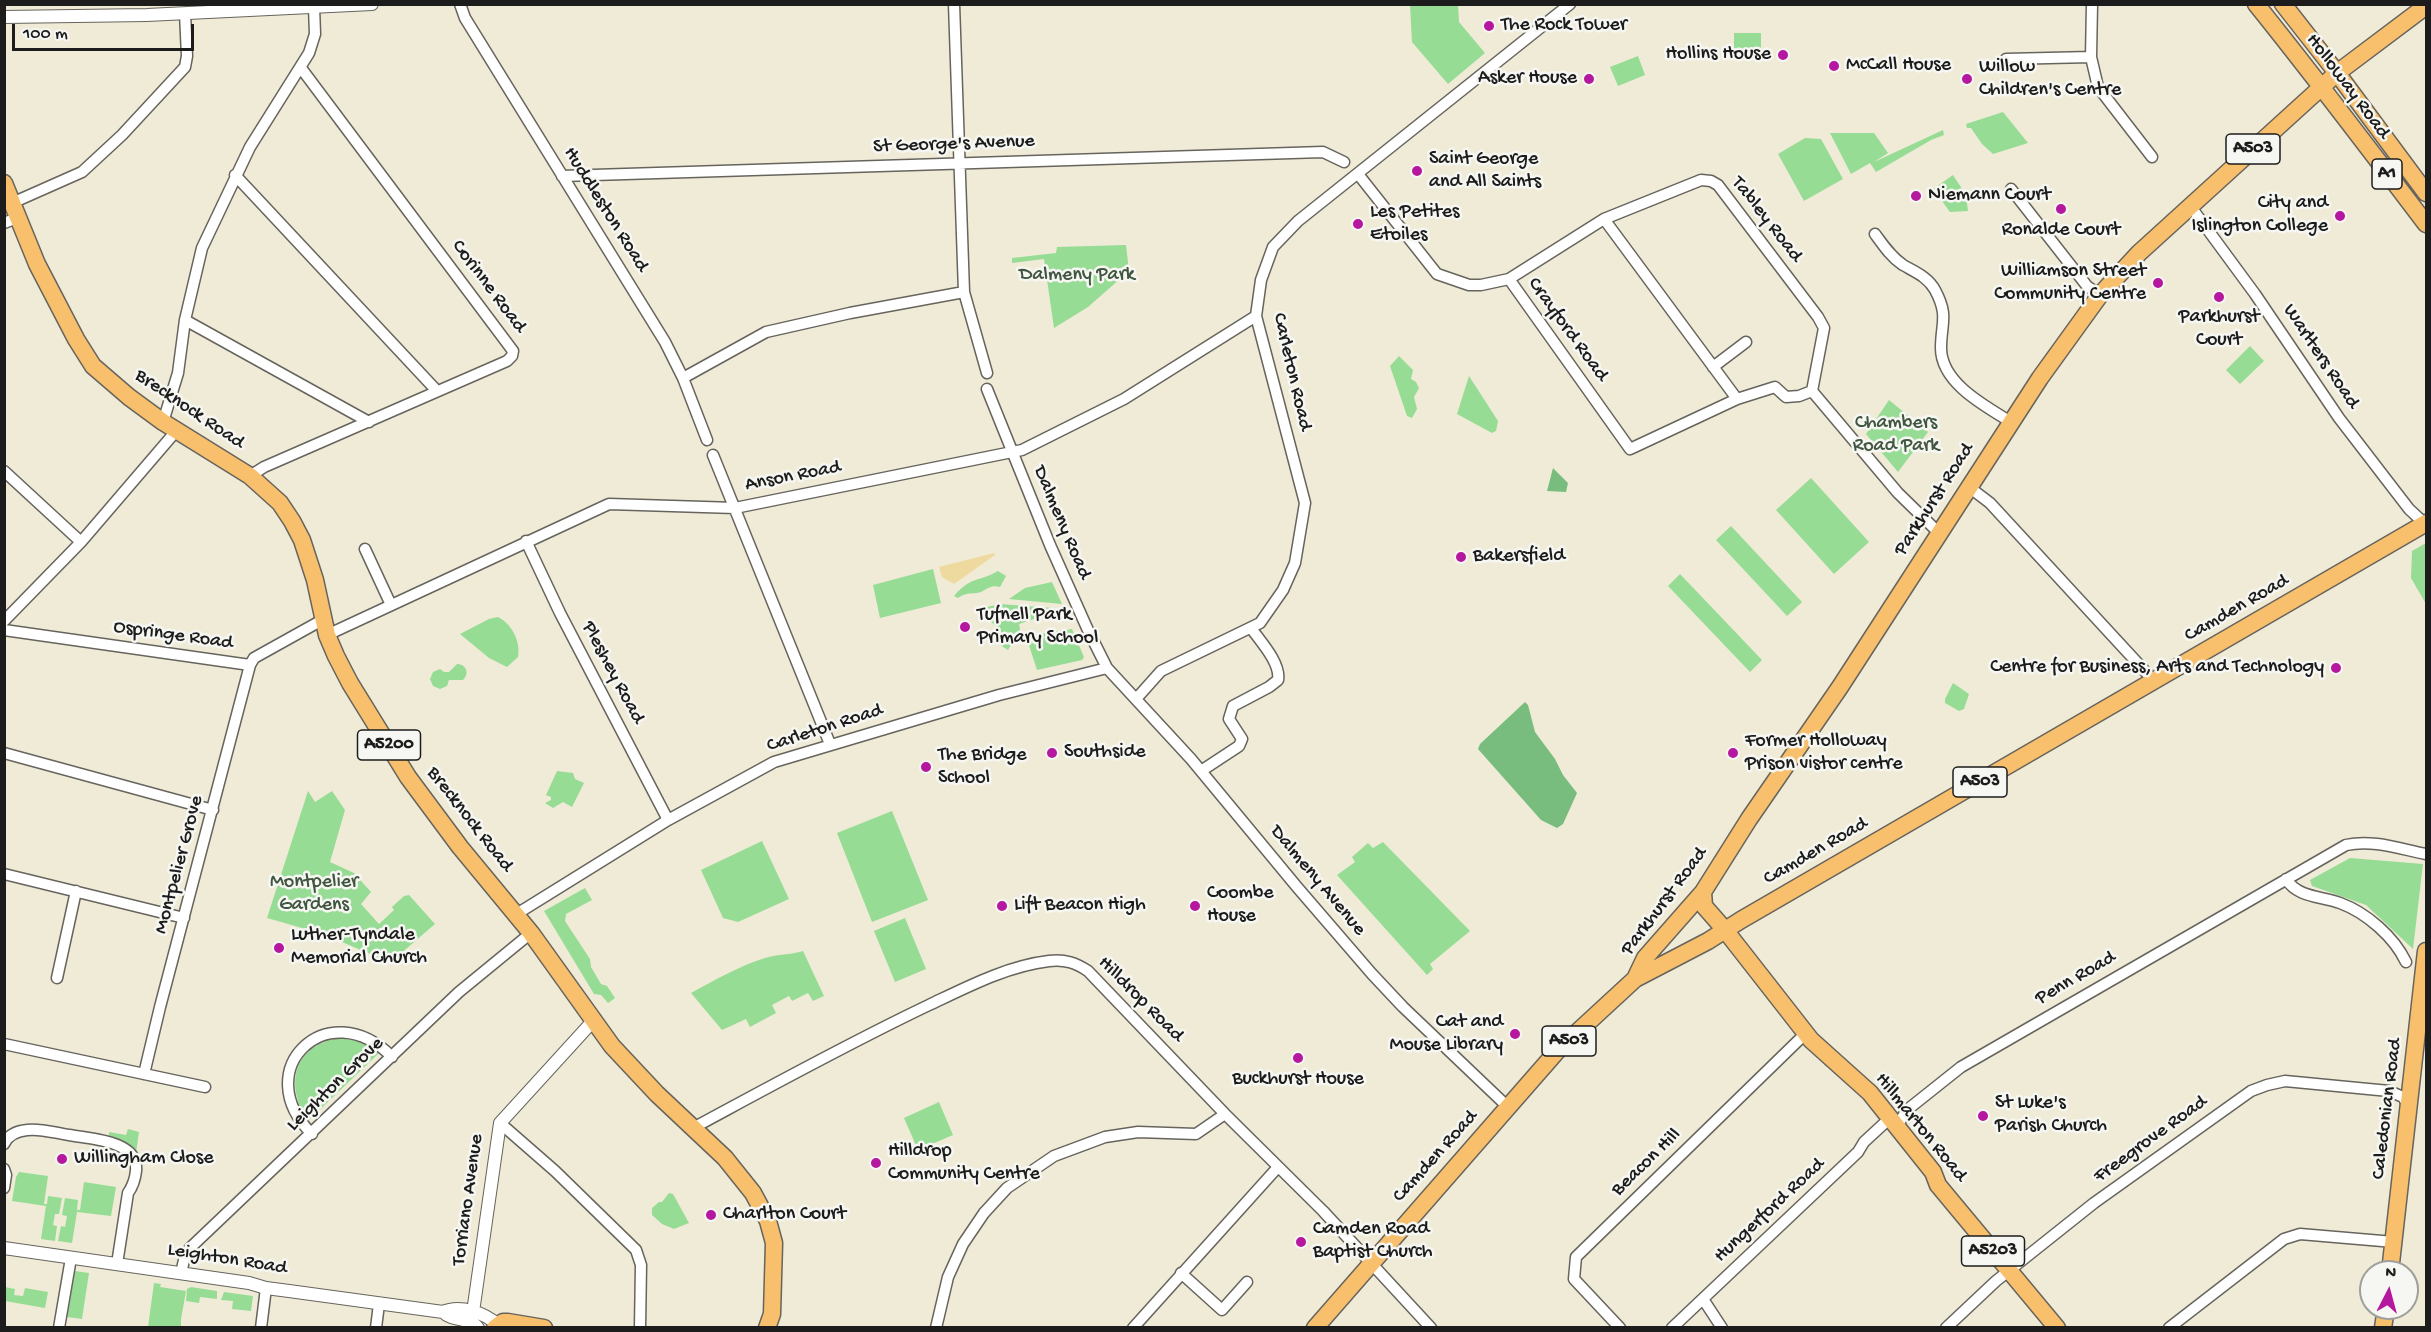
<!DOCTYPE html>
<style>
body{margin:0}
#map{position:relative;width:2431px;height:1332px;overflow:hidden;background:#f0ebd7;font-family:"Gochi Hand",sans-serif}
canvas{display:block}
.frame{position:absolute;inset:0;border:6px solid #1c1c1c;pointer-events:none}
.north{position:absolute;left:2359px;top:1260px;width:60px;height:60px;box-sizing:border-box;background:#f6f6f2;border:2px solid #9f9f9c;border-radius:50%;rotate:6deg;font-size:16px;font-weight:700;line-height:24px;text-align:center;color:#1c1c1c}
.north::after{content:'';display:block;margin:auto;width:21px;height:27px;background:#b5179e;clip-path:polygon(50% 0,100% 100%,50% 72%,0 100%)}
.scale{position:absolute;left:12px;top:24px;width:182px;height:27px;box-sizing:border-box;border:3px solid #1c1c1c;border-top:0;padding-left:8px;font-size:18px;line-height:21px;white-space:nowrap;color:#1c1c1c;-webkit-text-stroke:4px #f6f6f2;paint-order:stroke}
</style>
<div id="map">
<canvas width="2431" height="1332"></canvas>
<div class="frame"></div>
<div class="north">N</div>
<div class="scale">100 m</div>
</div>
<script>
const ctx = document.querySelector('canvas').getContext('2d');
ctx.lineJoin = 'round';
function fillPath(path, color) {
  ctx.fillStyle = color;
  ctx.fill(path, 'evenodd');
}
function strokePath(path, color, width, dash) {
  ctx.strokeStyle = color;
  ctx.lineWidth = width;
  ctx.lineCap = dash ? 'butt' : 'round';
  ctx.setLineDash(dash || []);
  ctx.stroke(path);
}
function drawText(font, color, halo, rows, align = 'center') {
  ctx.font = font + ' "Gochi Hand",sans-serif';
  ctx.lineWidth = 5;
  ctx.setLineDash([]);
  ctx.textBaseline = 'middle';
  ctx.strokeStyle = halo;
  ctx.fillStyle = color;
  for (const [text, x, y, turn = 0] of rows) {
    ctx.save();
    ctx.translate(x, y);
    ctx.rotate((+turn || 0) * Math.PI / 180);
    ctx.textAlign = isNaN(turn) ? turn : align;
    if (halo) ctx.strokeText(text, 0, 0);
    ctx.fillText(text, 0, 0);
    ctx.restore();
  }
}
fillPath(new Path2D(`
 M1410 5H1458L1459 22 1485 53 1448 84 1412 42Z
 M1734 33H1761V58H1734Z
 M1638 56 1645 75 1618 86 1610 67Z
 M2003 112 2028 143 1993 154 1982 144 1971 128H1967L1966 124Z
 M1943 130 1944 135 1931 140 1876 172 1870 163 1851 174 1830 133H1874L1888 153 1874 162Z
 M1805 138 1821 139 1843 179 1804 201 1778 154Z
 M1953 175 1966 195 1968 211 1950 212 1933 189Z
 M1126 245 1129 271 1088 307 1054 328 1044 259 1012 263V258L1056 253 1057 247Z
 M2250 346 2264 361 2240 384 2226 370Z
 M1399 356 1413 370 1411 379 1416 382 1419 388 1414 397 1417 409 1412 418 1407 416 1390 366Z
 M1469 376 1498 421 1496 431 1492 433 1457 414Z
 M1889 400 1928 432 1898 472 1866 434Z
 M1811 478 1869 542 1834 574 1776 510Z
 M1731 526 1802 602 1787 616 1716 540Z
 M2426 543V604L2411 578 2412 551Z
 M933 569 941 603 880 618 873 585Z
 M998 571 1006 576 1000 587C991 585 989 588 981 592 972 595 969 591 958 598L954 596C971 576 979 582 998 571Z
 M1680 574 1762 660 1750 672 1668 586Z
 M1052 582 1062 604 1009 599 1025 588Z
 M1000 604 1053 608V612L1034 615V619L1019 624 1020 629 1008 650 1000 645 1001 631 989 620 987 607Z
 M498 617C512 624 521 642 518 657L507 667 489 658 460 634 489 619Z
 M1072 629 1084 657 1082 660 1037 670 1026 636Z
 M457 664C466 664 470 673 463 680H449L447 686 440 689 433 686 430 679 433 672 440 669 444 672H449Z
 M1953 683 1969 694 1964 709 1959 711 1945 703V699Z
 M557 771 573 773 575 779 584 783 572 807 563 802 553 808 545 803 551 800V797L546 795Z
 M308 791 315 802 332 791 345 810 330 862 354 873 371 892 361 904 379 924 394 910 392 907 404 896 409 895 435 924 399 955 394 964 323 934 267 918Z
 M892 811 928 900 872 922 837 833Z
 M762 841 789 899 738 922 723 918 701 870Z
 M1383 842 1470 931 1430 964 1433 969 1427 975 1337 875 1355 862 1352 857 1368 843 1373 848Z
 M2350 858 2423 864 2413 949 2366 905 2312 886 2310 880Z
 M585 888 592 900 566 914 565 921 590 959 591 967 601 984 607 986 615 998 608 1003 601 995 594 994 544 911Z
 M905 918 926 969 895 982 874 931Z
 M803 951 824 996 813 1001 808 993 792 1001 789 996 772 1005 776 1013 750 1027 746 1019 722 1030 691 993C715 980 739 966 765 958 778 954 790 955 803 951Z
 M338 1038 359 1041 379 1053 308 1121C285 1086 292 1047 338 1038Z
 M939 1102 953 1135 918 1150 904 1118Z
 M128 1129 139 1132 136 1153 109 1135V1132L126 1135Z
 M19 1172 48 1176 44 1204H47L48 1196 62 1198 59 1214H55L53 1225 57 1226 55 1241 41 1239 46 1206 12 1201 16 1177Z
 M84 1182 116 1187 111 1216 77 1212 72 1243 58 1241 61 1226 65 1227 67 1216 62 1215 65 1198 78 1200 77 1210H80Z
 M669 1193 673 1194 689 1223 674 1229 662 1224 652 1215V1208L659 1202H662Z
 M75 1271 89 1273 82 1319 67 1317Z
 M154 1283 161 1284 160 1287 186 1291 181 1319V1327H148Z
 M5 1287 15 1289 14 1295 23 1296 25 1288 48 1292 45 1308 5 1301Z
 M191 1287 217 1291V1299L200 1297 199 1303 186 1301 187 1289Z
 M224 1292 253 1296 251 1311 232 1309 233 1301 221 1300Z`), '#96dc95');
fillPath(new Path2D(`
 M1553 468 1568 483 1566 492 1547 491Z
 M1525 702 1528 705 1535 732 1555 759 1563 775 1577 793 1563 824 1557 828 1541 820 1478 749 1480 744Z`), '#78bc7e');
fillPath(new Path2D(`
 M994 553 995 555 954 584 942 577 939 567Z`), '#eeda9e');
const minor = new Path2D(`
 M460 4 465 18 665 342 683 378 707 440
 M954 4 964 292 987 373
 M2092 4 2091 57 2098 87 2152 157
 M2006 59 2091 57
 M1358 174 1437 274 1469 285H1481L1509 279 1604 219 1701 180 1711 181 1718 185 1818 317 1824 328 1812 391
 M235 175 437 391
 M562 176 1323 152 1344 162
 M2011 189 2087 286 2100 295
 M12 203 82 172 122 135 185 67 187 56 185 13
 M2191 207 2255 294 2339 418 2409 509 2425 524
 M1604 219 1737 399
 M4 223 17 218
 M1875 234C1883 245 1891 257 1903 265 1915 272 1928 277 1935 290 1949 316 1941 323 1941 348 1941 383 1985 406 2011 422
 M1509 279 1630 449 1737 399 1775 387 1786 397 1799 396 1812 391
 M185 320 369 422
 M1713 367 1746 342
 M683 378 766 332 850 313 964 292
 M987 389 1050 545 1087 628 1107 668 1191 759 1297 887 1372 974 1403 1007 1509 1108
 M1812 391 1898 493 1939 533
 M163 422 178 373 185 320 202 248 250 147 309 53 315 34 314 7
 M713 455 830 744
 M4 471 81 542
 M250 476 264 467 507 361 512 356 513 351 301 68
 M1969 487 1990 503 2155 682
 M526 541 560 613 668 820
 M365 549 391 605
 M4 621 81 542 177 430
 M4 630 250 665 254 658 324 619
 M327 635 609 504 735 508 1022 450 1124 399 1256 316
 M1136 699 1161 671 1260 623 1283 590 1295 563 1305 503 1256 316 1261 280 1273 247 1298 221 1570 4
 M4 753 213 810
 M1201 771 1239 746 1242 739 1229 719 1233 706 1269 687 1278 680C1281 663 1260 641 1251 628
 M4 874 184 918
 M2286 879C2298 898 2321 896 2340 903 2367 913 2394 937 2406 962
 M515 915 668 820 774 762 999 695 1107 668
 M57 978 76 891
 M4 1044 205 1087
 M144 1074 160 1007 250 665
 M500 1123 555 1171 636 1250 641 1265 640 1328
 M1897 1126 1907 1110 1961 1067 2346 845C2373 839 2400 849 2426 854
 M693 1128C771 1086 849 1043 929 1005 967 987 1007 966 1049 961 1065 959 1076 963 1088 971L1225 1114 1323 1211 1431 1328
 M312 1134C247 1070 328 992 392 1057
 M4 1144C8 1135 17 1131 27 1130 40 1128 55 1133 69 1135 90 1139 139 1140 136 1171 135 1180 133 1186 128 1193L117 1264
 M4 1169 6 1175 4 1188
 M181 1273 185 1256 190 1248 459 992 531 933
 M1181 1273 1222 1310 1247 1282
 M1703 1299 1722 1328
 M59 1328 71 1258
 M261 1328 266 1288
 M376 1328 379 1304
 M936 1328 948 1277 963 1244 984 1213 1007 1188 1054 1156 1105 1137 1138 1132 1196 1134 1225 1114
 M1133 1328 1278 1167
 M1620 1328 1574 1279 1576 1257 1806 1033
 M1672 1328 1858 1152 1864 1142 1890 1118
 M1946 1328 1996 1281 2094 1203 2251 1091 2267 1085 2285 1081 2389 1091 2403 1097 2409 1107
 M2169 1328 2284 1239 2300 1234 2394 1242`);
const tertiary = new Path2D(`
 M4 17 147 15 372 4
 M4 1248 249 1283 266 1288 289 1291 443 1312C460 1304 485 1313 498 1325
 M443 1312C453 1322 469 1316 478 1328
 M473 1312 500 1123 593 1021`);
const primary = new Path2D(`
 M4 183 37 264 76 339 93 366 129 397 163 422 250 476 280 503 292 521 302 540 315 580 327 635 336 656 350 683 408 777 460 847 531 933 612 1046 657 1094 725 1158 753 1193 768 1221 774 1243 772 1314 767 1328
 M1725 930 1811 1040 1870 1093 1933 1172 1938 1185 2057 1328
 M2390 1272 2426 951
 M495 1328 503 1322H508L544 1328
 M2383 1328 2386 1308`);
const trunk = new Path2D(`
 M2256 4C2314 76 2370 150 2426 224
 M2283 4 2337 73 2426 193
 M1703 892 1704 906 1725 930
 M1635 979 1645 958 1703 892 1749 819 1840 687 2040 378 2100 295 2139 253 2337 73 2426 6
 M1315 1328 1558 1050 1635 979 1708 941 1741 920 2426 523`);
strokePath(minor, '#66645d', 13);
strokePath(tertiary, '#66645d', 14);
strokePath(primary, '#66645d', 19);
strokePath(trunk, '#66645d', 19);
strokePath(minor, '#fff', 10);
strokePath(tertiary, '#fff', 12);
strokePath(primary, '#f8bf6c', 16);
strokePath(trunk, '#f8bf6c', 16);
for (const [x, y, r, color] of [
 [1489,26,6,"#b5179e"],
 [1783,55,6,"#b5179e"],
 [1834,66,6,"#b5179e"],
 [1589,79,6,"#b5179e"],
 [1967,79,6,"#b5179e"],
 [1417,171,6,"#b5179e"],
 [1916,196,6,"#b5179e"],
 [2061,209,6,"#b5179e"],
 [2340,216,6,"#b5179e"],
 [1358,224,6,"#b5179e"],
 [2158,283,6,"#b5179e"],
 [2219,297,6,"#b5179e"],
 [1461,557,6,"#b5179e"],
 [965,627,6,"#b5179e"],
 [2336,668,6,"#b5179e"],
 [1052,753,6,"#b5179e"],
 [1733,753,6,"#b5179e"],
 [926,767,6,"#b5179e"],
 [1002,906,6,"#b5179e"],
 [1195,906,6,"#b5179e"],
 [279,948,6,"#b5179e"],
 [1515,1034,6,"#b5179e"],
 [1298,1058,6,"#b5179e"],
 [1983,1116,6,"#b5179e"],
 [62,1159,6,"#b5179e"],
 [876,1163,6,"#b5179e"],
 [711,1215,6,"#b5179e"],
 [1301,1242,6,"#b5179e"]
]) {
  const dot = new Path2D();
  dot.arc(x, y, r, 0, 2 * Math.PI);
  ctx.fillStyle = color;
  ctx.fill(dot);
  strokePath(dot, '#f6f6f2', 2);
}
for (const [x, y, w] of [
 [2253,149,54],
 [2387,174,30],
 [389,745,63],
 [1980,782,54],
 [1569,1041,54],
 [1993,1251,63]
]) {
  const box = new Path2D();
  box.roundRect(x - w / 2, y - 15, w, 30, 4.5);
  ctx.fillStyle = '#f6f6f2';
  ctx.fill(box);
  strokePath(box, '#1c1c1c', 1.5);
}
drawText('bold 18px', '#1c1c1c', null, [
 ["A503",2253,149],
 ["A1",2387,174],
 ["A5200",389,745],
 ["A503",1980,782],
 ["A503",1569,1041],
 ["A5203",1993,1251]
]);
drawText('20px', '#1c1c1c', '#f6f6f2', [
 ["The Rock Tower",1501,26],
 ["Hollins House",1771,55,"right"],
 ["McCall House",1846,66],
 ["Willow",1979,68],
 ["Children's Centre",1979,91],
 ["Asker House",1577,79,"right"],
 ["Saint George",1429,160],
 ["and All Saints",1429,183],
 ["Niemann Court",1928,196],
 ["City and",2328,204,"right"],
 ["Islington College",2328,227,"right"],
 ["Les Petites",1370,213],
 ["Etoiles",1370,236],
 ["Ronalde Court",2061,231,"center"],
 ["Williamson Street",2146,272,"right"],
 ["Community Centre",2146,295,"right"],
 ["Parkhurst",2219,318,"center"],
 ["Court",2219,341,"center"],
 ["Bakersfield",1473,557],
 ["Tufnell Park",977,616],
 ["Primary School",977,639],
 ["Centre for Business, Arts and Technology",2324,668,"right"],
 ["Former Holloway",1745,742],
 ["Prison vistor centre",1745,765],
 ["Southside",1064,753],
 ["The Bridge",938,756],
 ["School",938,779],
 ["Coombe",1207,894],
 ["House",1207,917],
 ["Lift Beacon High",1014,906],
 ["Luther-Tyndale",291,936],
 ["Memorial Church",291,959],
 ["Cat and",1503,1023,"right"],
 ["Mouse Library",1503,1046,"right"],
 ["Buckhurst House",1298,1080,"center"],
 ["St Luke's",1995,1104],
 ["Parish Church",1995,1127],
 ["Hilldrop",888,1152],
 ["Community Centre",888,1175],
 ["Willingham Close",74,1159],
 ["Charlton Court",723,1215],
 ["Camden Road",1313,1230],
 ["Baptist Church",1313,1253]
], 'left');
drawText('20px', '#1c1c1c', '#f6f6f2', [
 ["Holloway Road",2347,87,53],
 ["St George's Avenue",954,145,-2],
 ["Huddleston Road",605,210,58],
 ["Tabley Road",1766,220,52],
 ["Corinne Road",488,287,53],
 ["Crayford Road",1567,330,54],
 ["Warlters Road",2320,357,56],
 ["Carleton Road",1291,372,77],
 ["Brecknock Road",189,410,34],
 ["Anson Road",793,477,-11],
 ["Parkhurst Road",1935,500,-57],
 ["Dalmeny Road",1061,523,67],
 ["Camden Road",2237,609,-30],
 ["Ospringe Road",173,636,8],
 ["Pleshey Road",612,673,62],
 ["Carleton Road",825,729,-18],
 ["Brecknock Road",469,820,52],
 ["Camden Road",1816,852,-30],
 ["Montpelier Grove",180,865,-75],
 ["Dalmeny Avenue",1317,881,50],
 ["Parkhurst Road",1665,902,-53],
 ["Penn Road",2076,979,-30],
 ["Hilldrop Road",1140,1000,45],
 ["Leighton Grove",336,1085,-44],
 ["Caledonian Road",2388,1109,-83],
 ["Hillmarton Road",1920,1128,51],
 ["Freegrove Road",2151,1140,-36],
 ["Camden Road",1436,1157,-48],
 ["Beacon Hill",1647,1163,-44],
 ["Torriano Avenue",469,1200,-82],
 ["Hungerford Road",1770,1211,-43],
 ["Leighton Road",227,1260,9]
]);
drawText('20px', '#415640', '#f6f6f2', [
 ["Dalmeny Park",1077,276],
 ["Chambers",1896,424],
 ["Road Park",1896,447],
 ["Montpelier",314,883],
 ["Gardens",314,906]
]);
</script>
